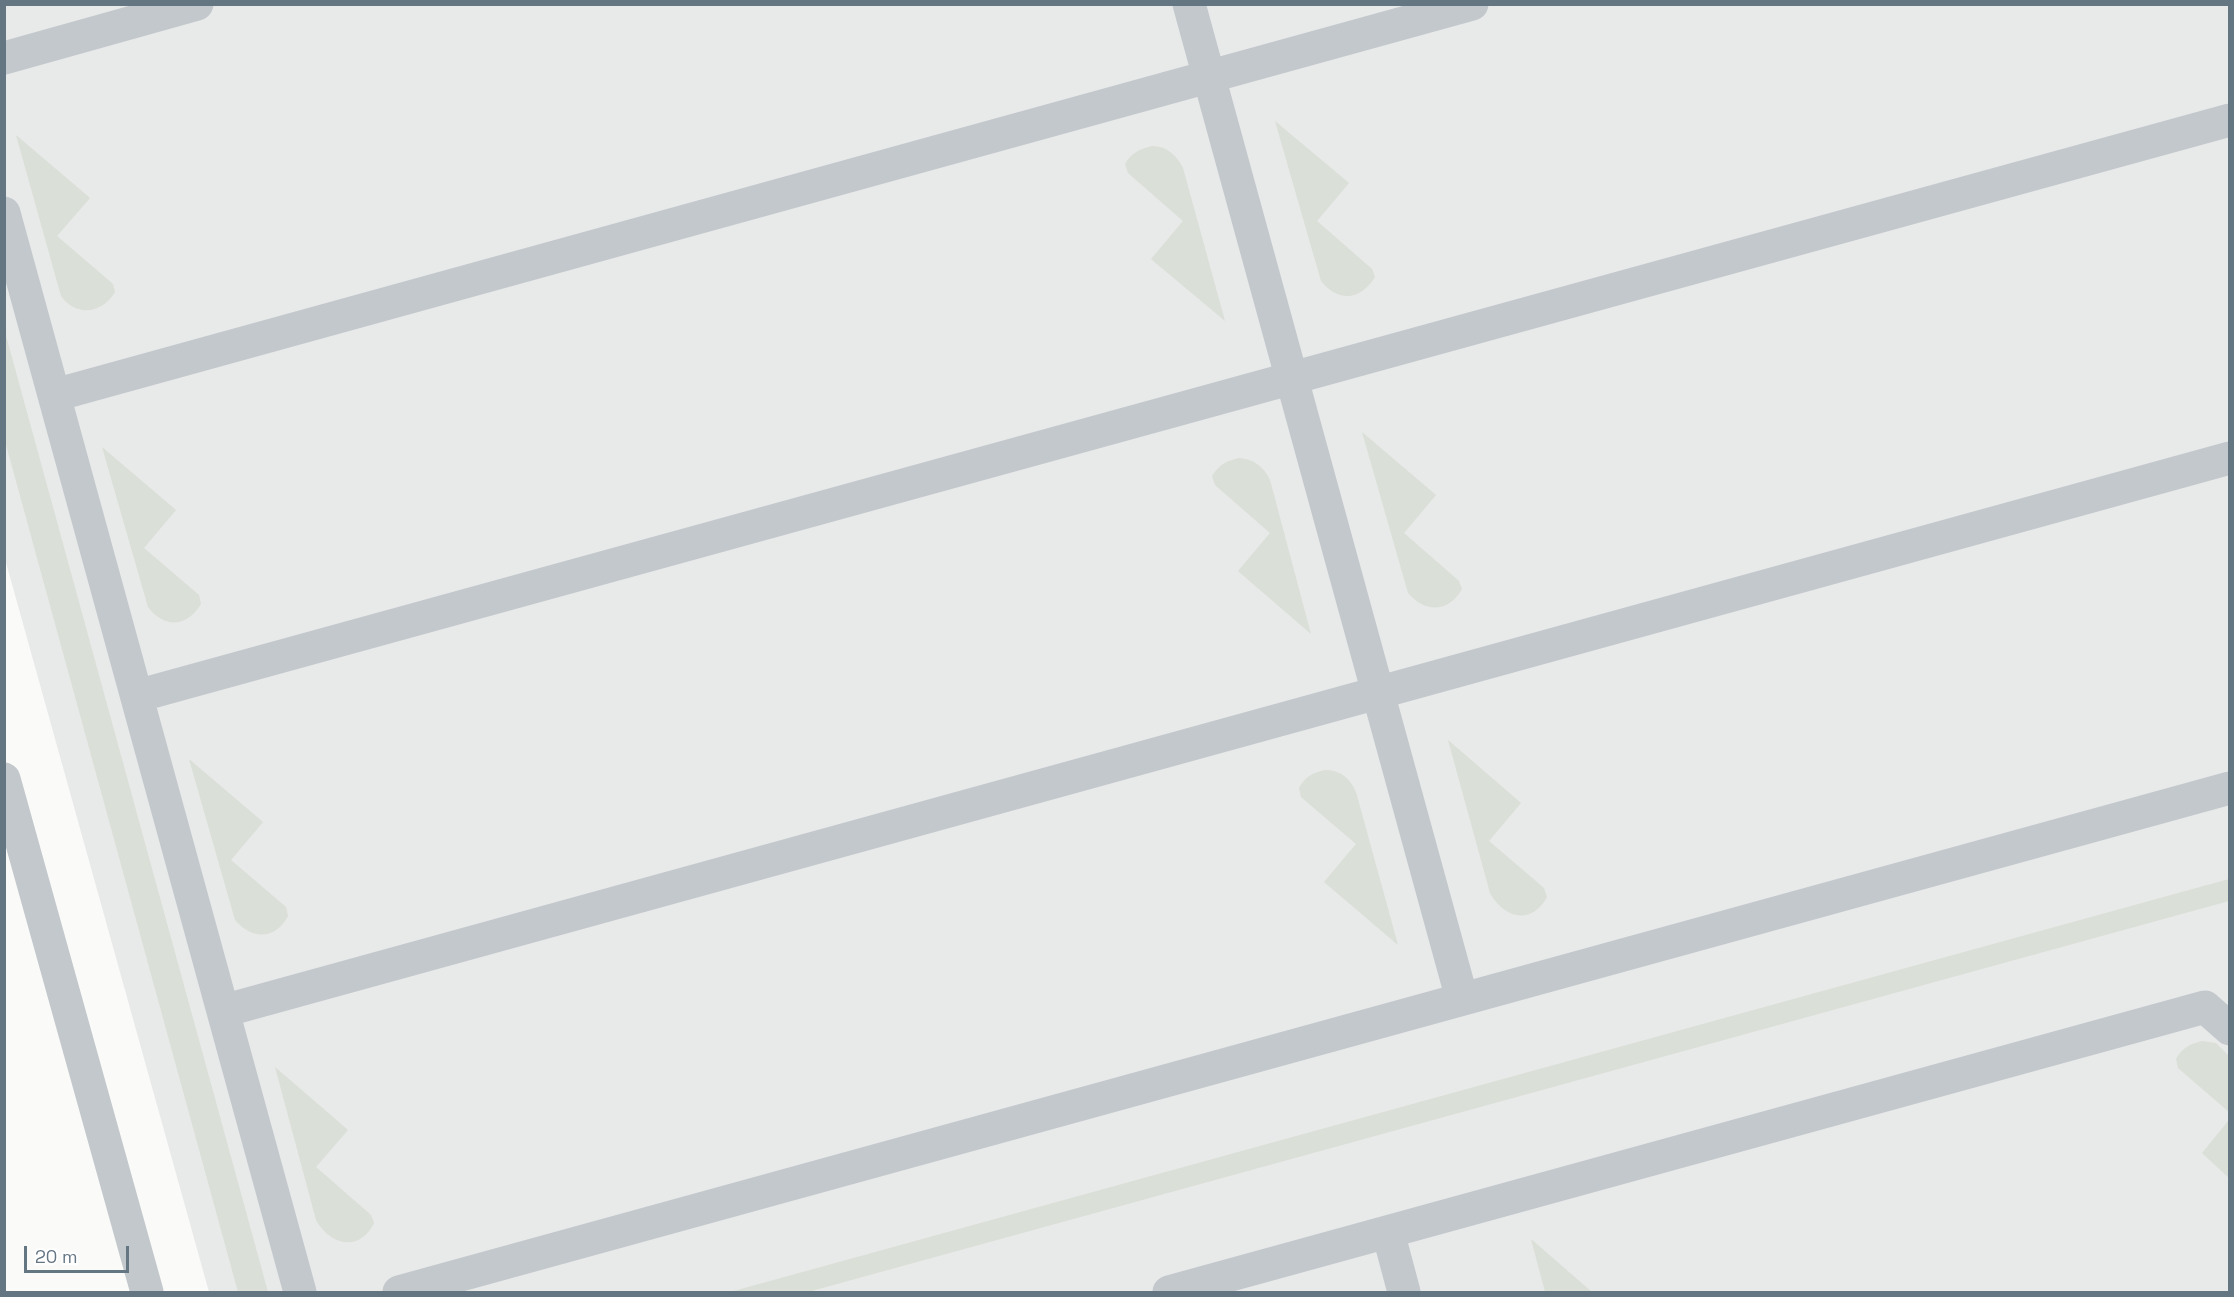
<!DOCTYPE html>
<style>
body{margin:0}
#map{position:relative;width:2234px;height:1297px;overflow:hidden;background:#fafaf8;font-family:"Space Grotesk",sans-serif}
canvas{display:block}
.frame{position:absolute;inset:0;border:6px solid #657683;pointer-events:none}
.scale{position:absolute;left:24px;top:1246px;width:105px;height:27px;box-sizing:border-box;border:3px solid #657683;border-top:0;padding-left:8px;font-size:18px;line-height:21px;white-space:nowrap;color:#657683;-webkit-text-stroke:4px #fff;paint-order:stroke}
</style>
<div id="map">
<canvas width="2234" height="1297"></canvas>
<div class="frame"></div>
<div class="scale">20 m</div>
</div>
<script>
const ctx = document.querySelector('canvas').getContext('2d');
ctx.lineJoin = 'round';
function fillPath(path, color) {
  ctx.fillStyle = color;
  ctx.fill(path, 'evenodd');
}
function strokePath(path, color, width, dash) {
  ctx.strokeStyle = color;
  ctx.lineWidth = width;
  ctx.lineCap = dash ? 'butt' : 'round';
  ctx.setLineDash(dash || []);
  ctx.stroke(path);
}
fillPath(new Path2D(`
 M4 5H2229V1292H209L5 559Z`), '#e8e9e9');
fillPath(new Path2D(`
 M1275 121 1349 183 1317 221 1372 269 1375 277C1360 301 1338 302 1321 281Z
 M16 135 90 198 57 236 113 284 115 292C102 314 76 317 61 296Z
 M1152 146C1167 146 1176 155 1183 168L1225 321 1151 259 1183 221 1128 173 1125 164C1131 153 1140 149 1152 146Z
 M5 332 268 1292H238L5 441Z
 M1362 432 1436 495 1404 533 1459 581 1462 589C1448 613 1425 613 1408 593Z
 M102 447 176 510 144 548 199 595 201 604C187 627 165 629 148 607Z
 M1239 458C1254 459 1263 466 1270 480L1311 634 1238 571 1270 533 1215 485 1212 476C1219 465 1226 461 1239 458Z
 M1448 740 1521 803 1489 841 1544 888 1547 897C1531 926 1504 918 1490 893Z
 M189 759 263 822 231 860 286 907 288 916C275 940 252 940 235 920Z
 M1325 770C1340 770 1350 778 1356 792L1398 945 1324 882 1356 844 1301 797 1299 788C1305 777 1312 773 1325 770Z
 M2229 879V901L808 1292H730Z
 M2202 1041 2216 1043 2229 1056V1112L2178 1068 2176 1059C2182 1048 2190 1044 2202 1041Z
 M275 1067 348 1130 316 1167 371 1215 374 1223C359 1253 330 1245 316 1220Z
 M2229 1120 2230 1178H2229L2202 1153Z
 M1531 1239 1592 1292H1545Z`), '#dadfd7');
strokePath(new Path2D(`
 M1189 4 1462 999
 M4 58 197 4
 M4 213 300 1292
 M55 395 1472 4
 M137 696 2230 120
 M4 779 147 1292
 M223 1011 2230 458
 M1388 1232 1404 1292
 M399 1292 2230 788
 M1169 1292 2205 1007 2230 1029`), '#c3c8cc', 33);
</script>
